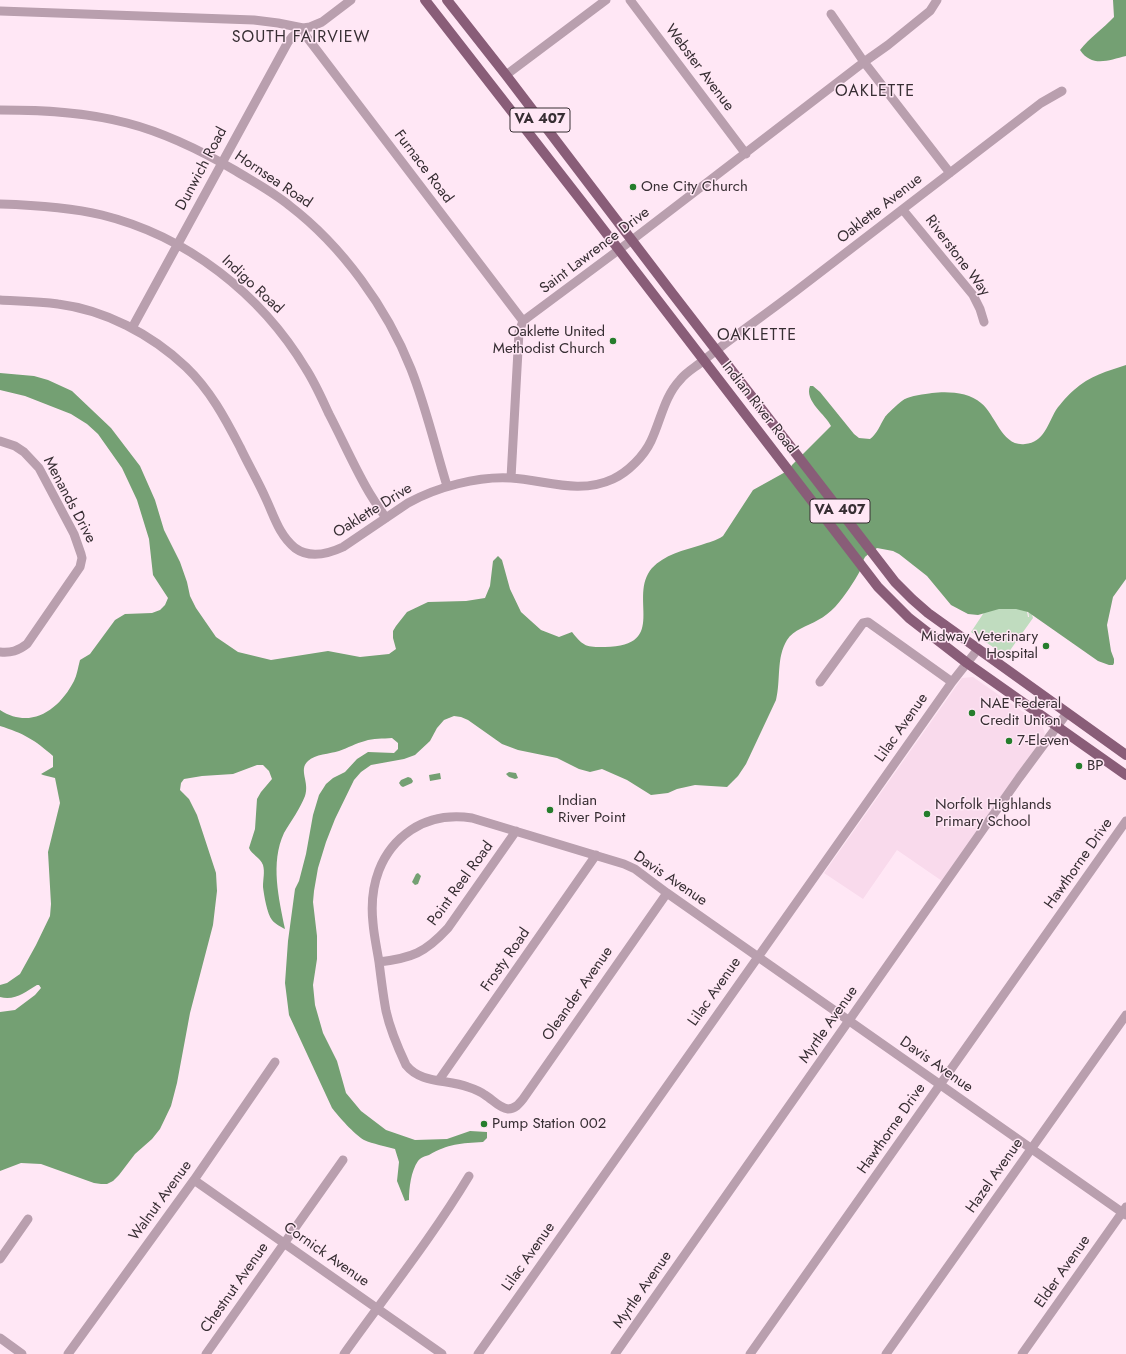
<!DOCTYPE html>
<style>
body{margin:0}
canvas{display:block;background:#ffe7f5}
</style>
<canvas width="1126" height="1354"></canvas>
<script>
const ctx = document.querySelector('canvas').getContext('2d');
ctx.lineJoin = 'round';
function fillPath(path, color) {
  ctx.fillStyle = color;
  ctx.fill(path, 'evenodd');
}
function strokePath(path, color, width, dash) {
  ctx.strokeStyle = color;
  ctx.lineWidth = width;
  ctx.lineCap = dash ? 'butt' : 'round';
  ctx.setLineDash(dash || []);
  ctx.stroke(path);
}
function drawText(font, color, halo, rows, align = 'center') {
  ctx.font = font + ' Jost,sans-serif';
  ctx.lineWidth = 3;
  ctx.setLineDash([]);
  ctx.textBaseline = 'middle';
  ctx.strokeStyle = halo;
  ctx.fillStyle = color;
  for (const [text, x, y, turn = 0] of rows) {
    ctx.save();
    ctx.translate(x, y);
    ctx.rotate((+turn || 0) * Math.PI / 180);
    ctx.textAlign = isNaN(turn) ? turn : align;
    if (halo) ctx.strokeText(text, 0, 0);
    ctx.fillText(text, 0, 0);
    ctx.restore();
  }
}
fillPath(new Path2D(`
 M973 677 1042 725 1045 734 942 881 897 850 863 899 824 873 962 678Z`), '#f9daec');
fillPath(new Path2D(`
 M1025 589 1033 618 1006 656 971 632 999 590 1025 599 1028 617H1029Z`), '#c0dcbf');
fillPath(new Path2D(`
 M1113 0H1126V56C1109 60 1092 68 1080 50 1089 38 1103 29 1114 17Z
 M1126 365V579L1113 597 1107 625 1111 651 1114 659V663L1113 665H1109L1098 661 1028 612 1016 609H999L978 615 968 614 951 605 927 576 899 554 893 551 877 548C873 551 868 554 865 557 863 560 862 565 861 569 854 582 845 596 835 607 830 612 824 617 818 620 808 626 793 630 787 640 776 658 781 680 776 700L746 764 738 776 727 787 695 785 677 789 668 793 651 795 627 780 602 769 590 772 579 769 557 758 518 750 502 744 468 720 461 717 454 716 444 720 437 728 430 741 415 755 404 759 371 765 361 772 354 780 335 819 326 842 318 868 314 891 313 902 317 936V959L313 985 315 1005 323 1033 337 1061 346 1093 361 1111 386 1130 415 1140 447 1139 470 1131 487 1132V1138L483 1142C461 1143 448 1144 429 1155 425 1156 420 1158 418 1161 411 1171 409 1188 409 1200L405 1201 397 1181 399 1162 395 1149C385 1146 373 1144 364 1140 354 1134 339 1117 332 1108L289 1015 285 983 288 941 295 889 299 881 306 854 313 815 319 795 326 784 333 778 345 772 357 759 368 752 394 753 398 749V743L392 738C383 739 373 738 365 741 356 743 348 748 339 751 330 754 315 754 308 761 298 770 310 782 305 796 300 809 291 821 284 833 270 863 279 899 285 929 281 927 275 924 272 920 267 914 264 895 263 887 263 879 265 872 263 865 260 857 252 855 249 848L255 829 257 799 261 792 272 779 269 771 263 765H257L233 774 202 776 184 779 181 783 180 790 189 799 197 815 216 873 217 891 213 925 190 1013 177 1083 171 1106 160 1129 152 1139 135 1154 119 1175 113 1181 107 1184H101L94 1183 41 1164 21 1163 0 1171V1012L15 1010 35 995 41 988 39 985H37C25 992 15 1001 0 997V985L7 983 20 974 36 945 50 916 51 904 48 852 60 803 55 778 43 775 41 774 53 767V756C35 740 23 733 0 726V710C31 730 59 710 74 681 77 675 78 667 80 660L90 654 115 620 125 614 152 613 160 610 165 605 168 598 153 575 149 539 137 500 122 468 98 434 87 424 71 414 25 396 0 390V373L34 376 48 380 72 391 111 428 140 466 155 500 164 530 180 562 187 582 190 596 196 608 216 637 238 652 271 660 328 651 360 657 389 654 396 649 393 638V631L396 626 407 612 428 602 466 601 485 598 490 586 493 561 498 556 502 560 510 589 521 612 541 630 559 637 572 632C584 647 586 647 605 647 670 646 627 597 652 568 664 555 684 550 701 545 709 542 716 541 723 536L753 490 789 470 792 465 831 426C826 415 804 401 810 386H813L820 392 854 434 859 438 870 439C877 434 880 425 885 417 887 414 902 400 905 399 910 396 925 394 932 393 947 391 969 392 981 403 996 415 1002 447 1025 444 1044 443 1048 423 1056 410 1061 403 1068 395 1074 390 1089 376 1108 371 1126 365Z
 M509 772 516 773 518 778 515 779 509 777 506 774Z
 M440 773 441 779 430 781 429 775Z
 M408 777 411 778 413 781 412 783 403 787 401 786 399 783 401 780Z
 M418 873 421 876 418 884 415 885 412 882 416 874Z`), '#74a073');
strokePath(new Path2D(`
 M630 0 746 154
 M0 11 254 20 278 23 303 28 310 27 322 22 351 0
 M831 14 864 62 950 173
 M506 75 606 0
 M0 110C43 110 86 112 127 123 166 133 202 151 236 171 254 182 273 192 290 206 342 246 387 308 411 369 426 407 435 447 447 486
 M0 204C34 205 69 207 102 215 187 236 261 294 306 369 315 383 322 399 329 414 342 439 353 464 366 487 372 498 379 508 386 518
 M903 210 973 295 980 309 984 322
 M0 300C19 301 39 301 58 304 105 310 151 334 186 367 210 390 225 418 240 447 248 464 258 481 266 499 274 516 279 535 295 548 310 559 328 554 343 547L408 503C437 487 478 476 511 478 545 480 579 495 613 479 628 472 644 456 651 441 661 420 664 397 680 380 686 372 696 367 704 360 734 336 766 314 796 291 878 229 959 165 1041 103L1062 91
 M132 328 288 42 292 37 303 28 306 36 523 321
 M0 441 15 446 24 452 39 468 74 534 81 554 82 558 80 567 27 644C18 651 11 653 0 652
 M511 478 519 332 523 321 632 240 864 62 888 45 930 11 937 0
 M820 682 860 627 863 623 868 622 952 682
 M667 893 523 1099C519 1104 515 1109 508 1109 499 1108 492 1099 485 1095 480 1091 474 1089 468 1087 447 1079 421 1084 406 1065 398 1048 390 1029 386 1011 383 995 381 978 379 962 377 949 374 936 373 923 369 886 380 851 411 830 429 818 451 815 472 818L624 864 635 869 667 893 1126 1215
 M379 962C412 958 425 953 448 928L516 831
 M439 1080 596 855
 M194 1180 442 1354
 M0 1259 28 1219
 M0 1338 22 1354
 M68 1354 194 1180 275 1062
 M206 1354 343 1160
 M344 1354C386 1295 431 1239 469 1176
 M478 1354 952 682 978 649
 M615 1354 1019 778 1067 713
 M750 1354 1126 821
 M886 1354 1126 1015
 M1022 1354 1126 1207`), '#b99fae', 9);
strokePath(new Path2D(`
 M425 0 583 203 878 587 909 618 967 663 1126 775
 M447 0 506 75 672 293 895 582 912 599 928 613 1126 755`), '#895d78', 10);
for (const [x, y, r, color] of [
 [633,187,4,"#257d2c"],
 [613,341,4,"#257d2c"],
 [1046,646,4,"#257d2c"],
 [972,713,4,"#257d2c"],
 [1009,741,4,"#257d2c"],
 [1079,766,4,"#257d2c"],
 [550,810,4,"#257d2c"],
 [927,814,4,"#257d2c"],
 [484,1124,4,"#257d2c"]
]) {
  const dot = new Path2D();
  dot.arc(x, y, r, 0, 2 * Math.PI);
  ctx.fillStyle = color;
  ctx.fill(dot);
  strokePath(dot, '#ffe7f5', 1.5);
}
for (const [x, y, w] of [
 [540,120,60],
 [840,511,60]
]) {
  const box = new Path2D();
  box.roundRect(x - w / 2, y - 12, w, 24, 3);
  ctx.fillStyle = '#ffe7f5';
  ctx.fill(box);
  strokePath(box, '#372e33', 1);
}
drawText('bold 14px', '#372e33', null, [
 ["VA 407",540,120],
 ["VA 407",840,511]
]);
drawText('15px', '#372e33', '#ffe7f5', [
 ["Webster Avenue",699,68,53],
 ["Furnace Road",423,167,53],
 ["Dunwich Road",202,169,-62],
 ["Hornsea Road",273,180,34],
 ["Oaklette Avenue",880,209,-38],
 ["Saint Lawrence Drive",595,251,-37],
 ["Riverstone Way",957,256,53],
 ["Indigo Road",252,285,43],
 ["Indian River Road",759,408,52],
 ["Menands Drive",69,500,62],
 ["Oaklette Drive",373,511,-32],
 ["Lilac Avenue",902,728,-55],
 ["Hawthorne Drive",1079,864,-55],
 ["Davis Avenue",670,879,34],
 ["Point Reel Road",461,884,-54],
 ["Frosty Road",506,960,-55],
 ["Lilac Avenue",715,992,-55],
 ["Oleander Avenue",578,994,-55],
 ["Myrtle Avenue",829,1025,-55],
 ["Davis Avenue",936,1065,35],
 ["Hawthorne Drive",892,1129,-55],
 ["Hazel Avenue",995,1176,-55],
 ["Walnut Avenue",161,1201,-54],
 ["Cornick Avenue",326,1255,35],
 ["Lilac Avenue",529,1257,-55],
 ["Elder Avenue",1063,1272,-55],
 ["Chestnut Avenue",235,1288,-55],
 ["Myrtle Avenue",643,1290,-55]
]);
drawText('15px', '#372e33', '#ffe7f5', [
 ["One City Church",641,187],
 ["Oaklette United",605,332,"right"],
 ["Methodist Church",605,349,"right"],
 ["Midway Veterinary",1038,637,"right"],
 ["Hospital",1038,654,"right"],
 ["NAE Federal",980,704],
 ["Credit Union",980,721],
 ["7-Eleven",1017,741],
 ["BP",1087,766],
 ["Indian",558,801],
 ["River Point",558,818],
 ["Norfolk Highlands",935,805],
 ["Primary School",935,822],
 ["Pump Station 002",492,1124]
], 'left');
ctx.letterSpacing = '1px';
drawText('16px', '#372e33', '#ffe7f5', [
 ["SOUTH FAIRVIEW",301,38],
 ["OAKLETTE",875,92],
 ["OAKLETTE",757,336]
]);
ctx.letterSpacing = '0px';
</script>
